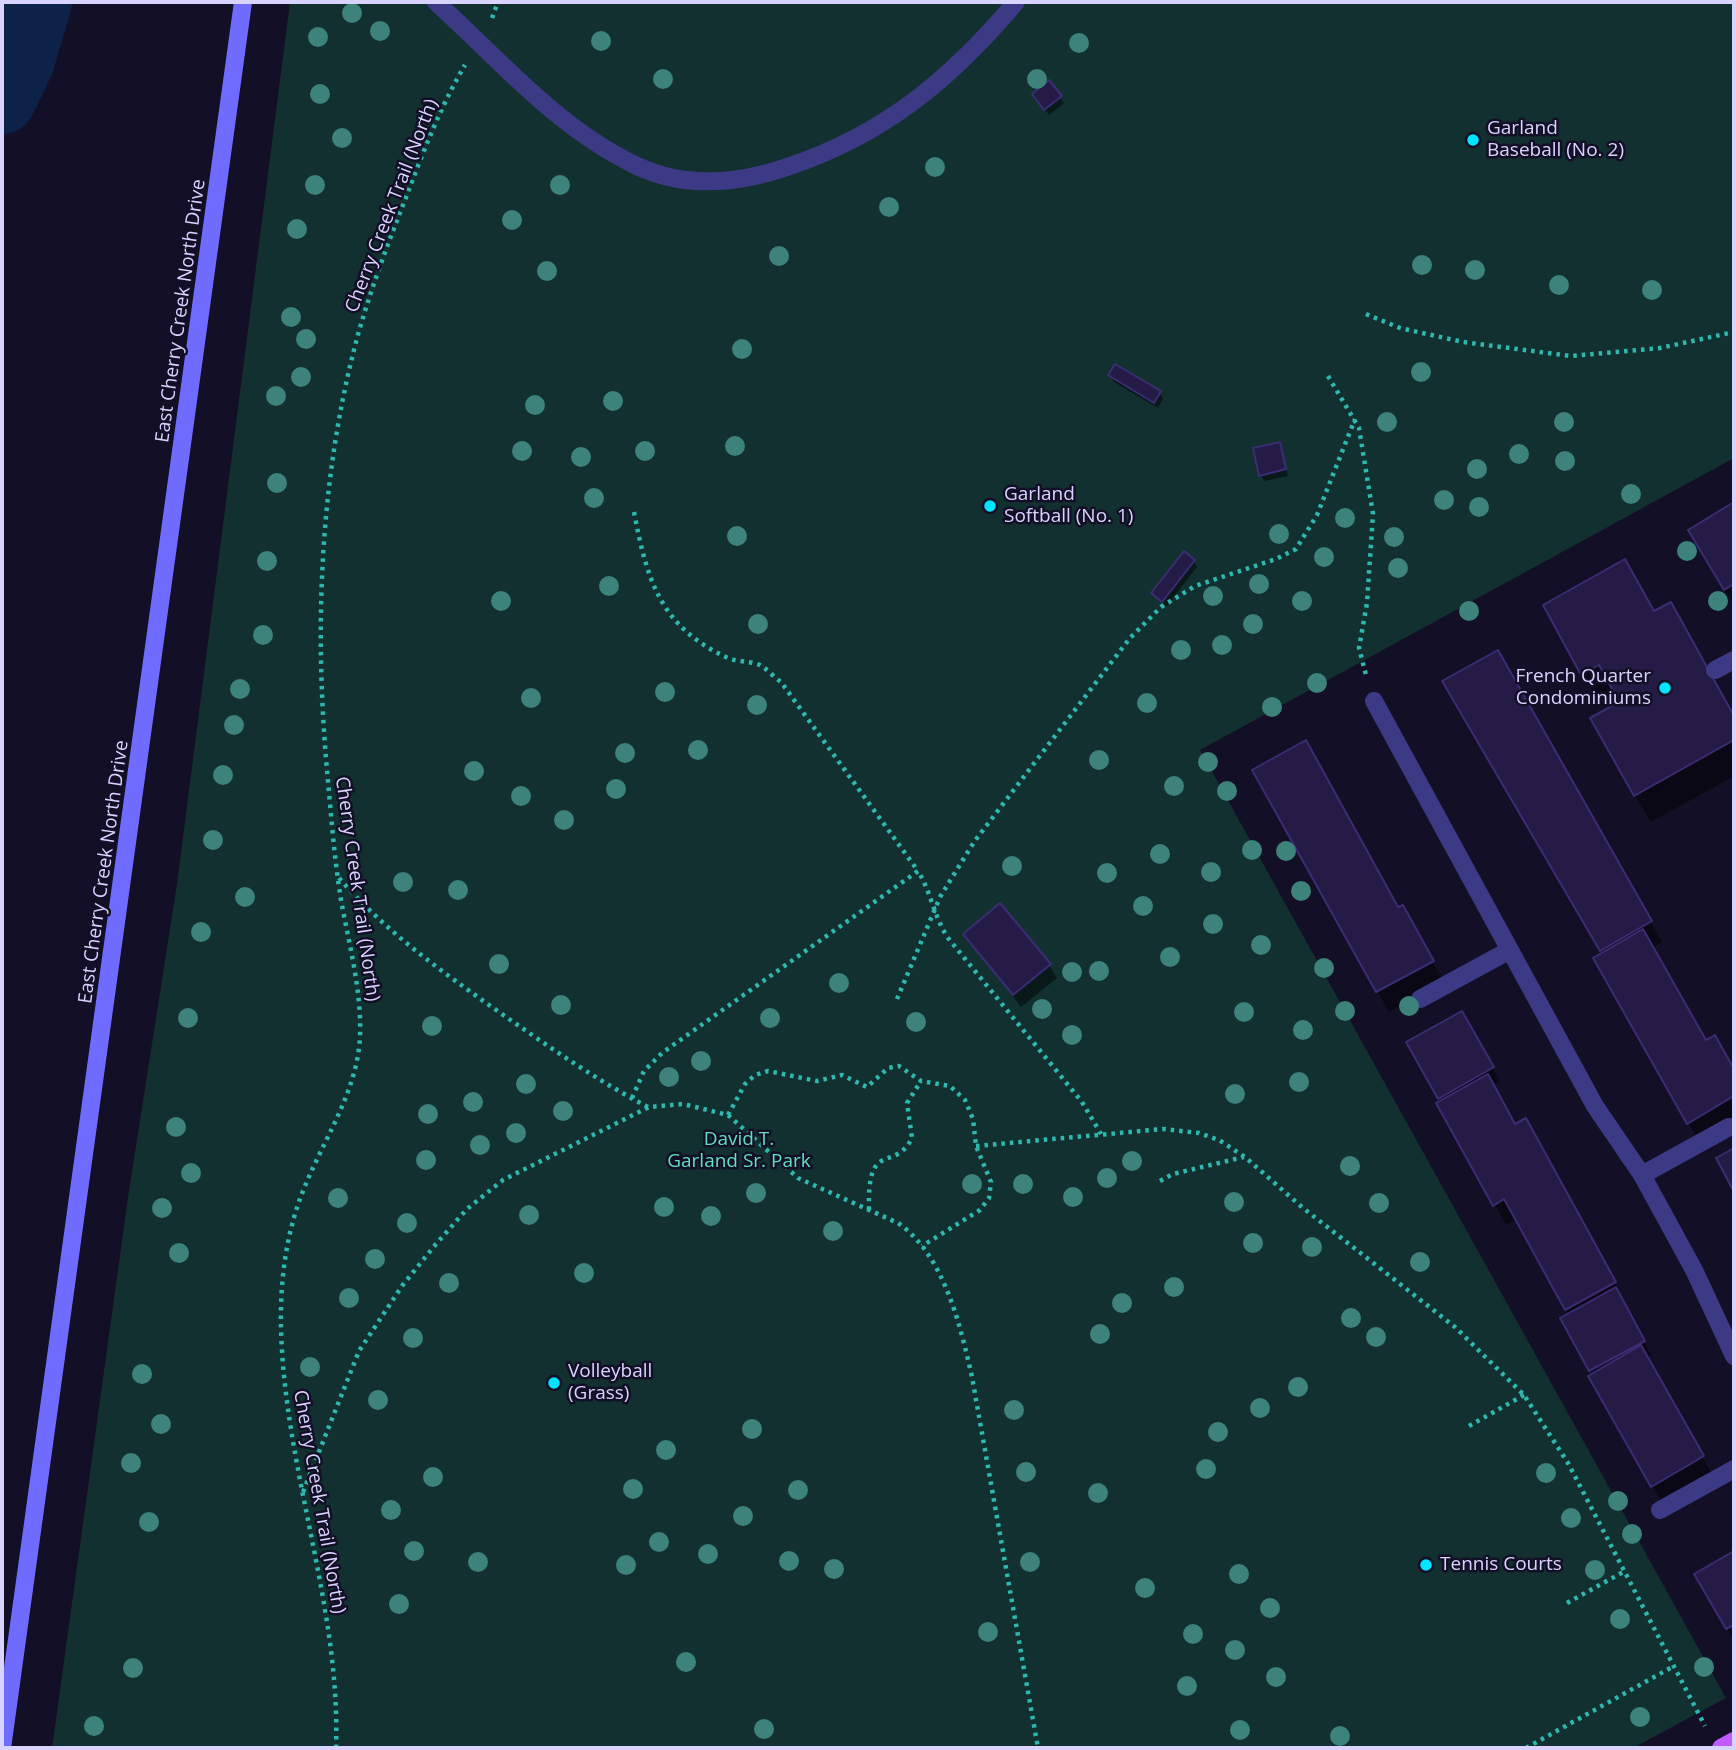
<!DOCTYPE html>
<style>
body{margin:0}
#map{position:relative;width:1736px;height:1750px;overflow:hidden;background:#130f26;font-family:"Open Sans",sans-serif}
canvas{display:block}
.frame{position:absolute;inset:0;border:4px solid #d9d4ff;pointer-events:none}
</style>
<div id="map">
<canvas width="1736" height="1750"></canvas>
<div class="frame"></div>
</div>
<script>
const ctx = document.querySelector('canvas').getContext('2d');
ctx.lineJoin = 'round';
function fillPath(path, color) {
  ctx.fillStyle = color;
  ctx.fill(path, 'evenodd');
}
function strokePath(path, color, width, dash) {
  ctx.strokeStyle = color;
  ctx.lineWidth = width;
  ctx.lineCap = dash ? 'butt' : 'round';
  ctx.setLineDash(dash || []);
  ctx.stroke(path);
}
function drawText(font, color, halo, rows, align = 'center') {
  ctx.font = font + ' "Open Sans",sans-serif';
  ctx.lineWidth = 5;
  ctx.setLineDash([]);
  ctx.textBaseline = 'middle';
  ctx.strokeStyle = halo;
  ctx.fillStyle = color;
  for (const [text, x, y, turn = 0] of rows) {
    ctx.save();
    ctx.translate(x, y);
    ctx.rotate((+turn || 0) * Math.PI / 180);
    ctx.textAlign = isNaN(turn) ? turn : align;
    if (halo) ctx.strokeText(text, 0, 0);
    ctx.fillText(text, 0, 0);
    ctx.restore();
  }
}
fillPath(new Path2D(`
 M290 2H1734V458L1200 750 1726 1698 1633 1748H52L128 1197 177 884Z`), '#12302f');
fillPath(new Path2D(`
 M1060 97 1064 103 1049 115 1038 100Z
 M1110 375 1160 393 1163 399 1158 408 1114 382Z
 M1279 444 1288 476 1264 481 1261 475Z
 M1734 504V605L1690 531Z
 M1194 561 1197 567 1166 607 1153 594Z
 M1654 613 1686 631 1734 718V776L1651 822 1635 795 1622 702 1615 691 1598 701 1583 674Z
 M1497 652 1662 942 1652 948 1705 1042 1714 1038 1734 1073V1123L1700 1143 1595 958 1603 953 1523 812Z
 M1255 770 1398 910 1402 907 1444 982 1389 1012Z
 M965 934 1049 965 1057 978 1021 1007Z
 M1462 1013 1500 1081 1493 1085 1515 1126 1537 1140 1626 1303 1624 1304 1651 1355 1646 1358 1714 1477 1664 1506 1590 1376 1593 1375 1562 1318 1569 1314 1517 1219 1506 1225 1409 1043Z
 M1734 1553V1640L1696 1575Z`), '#0007');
strokePath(new Path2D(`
 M2 100 20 63 38 2`), '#0c2248', 68);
const building = new Path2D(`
 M1049 80 1062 96 1044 110 1032 94Z
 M1115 364 1161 391 1154 403 1108 375Z
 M1280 442 1286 469 1259 476 1253 448Z
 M1734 502V584L1724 590 1688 530Z
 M1184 551 1195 560 1162 602 1151 593Z
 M1625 559 1654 611 1671 602 1734 716V740L1634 796 1590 718 1619 702 1599 665 1581 675 1543 605Z
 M1498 650 1652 921 1600 951 1442 681Z
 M1306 740 1398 907 1403 905 1434 961 1376 992 1252 770Z
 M1000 903 1051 964 1013 995 963 934Z
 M1643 929 1706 1040 1715 1035 1734 1069V1096L1687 1124 1593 958Z
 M1462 1011 1494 1067 1438 1099 1406 1042Z
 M1488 1074 1515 1124 1526 1118 1616 1282 1565 1310 1504 1199 1493 1206 1436 1103Z
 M1734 1148V1192L1716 1158Z
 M1616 1287 1645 1341 1589 1371 1560 1318Z
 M1641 1345 1704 1456 1651 1487 1588 1376Z
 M1734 1551V1625L1726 1629 1694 1574Z`);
fillPath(building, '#241b47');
strokePath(building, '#3b2d73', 2);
strokePath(new Path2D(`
 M492 18 498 2
 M1366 314 1400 328 1463 342 1571 356 1660 348 1734 332
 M1328 376 1359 428 1373 514 1367 603 1359 648 1366 675
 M634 512C647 580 660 627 728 658 738 662 750 661 760 665 767 669 774 677 781 682L918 871
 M339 878C386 932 441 971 499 1012 548 1046 596 1080 648 1107
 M897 999 940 897 974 842 1130 638 1161 607 1195 586 1276 559 1296 549 1317 515 1355 419
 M632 1098 644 1071 662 1053 918 871C931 892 934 917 948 938L1082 1102 1101 1134
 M728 1115 745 1084 755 1075 768 1071 817 1081 842 1075 867 1087 888 1068 899 1066 921 1081 950 1086 965 1100 973 1119 976 1146 991 1182 989 1198 980 1210 922 1246
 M976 1146 1163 1129 1199 1133 1219 1140 1245 1157 1303 1208 1455 1327 1524 1395 1568 1463 1705 1726
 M1160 1181 1173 1174 1244 1157
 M869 1210C867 1137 894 1174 912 1138L907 1103 921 1081
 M1469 1426 1524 1395
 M303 1492 359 1351 402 1286 436 1244 467 1209 503 1180 649 1107 683 1104 728 1115 798 1178 898 1223C944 1255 960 1324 972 1377L1038 1748
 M1567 1603 1625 1571
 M336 1748C341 1606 284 1469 281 1327 280 1281 286 1234 303 1191 323 1140 357 1093 360 1037 362 992 349 944 341 900 334 857 331 813 327 770 314 625 320 472 359 331 372 286 388 243 405 200 422 155 440 107 465 65
 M1526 1748 1674 1666`), '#2fb8b0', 4.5, [3.5, 5]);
strokePath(new Path2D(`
 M1715 670 1734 660
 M1374 701 1595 1106 1642 1175 1694 1270 1734 1356
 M1420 999 1510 950
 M1642 1175 1729 1127
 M1660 1510 1734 1469`), '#3d3a85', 18);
strokePath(new Path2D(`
 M436 2C500 60 557 128 637 166 686 189 737 184 787 167 884 135 951 79 1016 2`), '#3d3a85', 18);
strokePath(new Path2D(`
 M2 1748 243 2`), '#6f6bff', 18);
strokePath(new Path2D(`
 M1721 1748 1734 1741`), '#c25bff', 18);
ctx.fillStyle = '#3d827b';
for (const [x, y] of [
 [352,13],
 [380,31],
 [318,37],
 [601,41],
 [1079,43],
 [663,79],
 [1037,79],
 [320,94],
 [342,138],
 [935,167],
 [315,185],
 [560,185],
 [889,207],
 [512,220],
 [297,229],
 [779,256],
 [1422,265],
 [1475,270],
 [547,271],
 [1559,285],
 [1652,290],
 [291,317],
 [306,339],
 [742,349],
 [1421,372],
 [301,377],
 [276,396],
 [613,401],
 [535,405],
 [1387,422],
 [1564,422],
 [735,446],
 [522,451],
 [645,451],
 [1519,454],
 [581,457],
 [1565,461],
 [1477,469],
 [277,483],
 [1631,494],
 [594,498],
 [1444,500],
 [1479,507],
 [1345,518],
 [1279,534],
 [737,536],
 [1394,537],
 [1687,551],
 [1324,557],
 [267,561],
 [1398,568],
 [1259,584],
 [609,586],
 [1213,596],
 [501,601],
 [1302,601],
 [1718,601],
 [1469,611],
 [758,624],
 [1253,624],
 [263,635],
 [1222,645],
 [1181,650],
 [1317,683],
 [240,689],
 [665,692],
 [531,698],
 [1147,703],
 [757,705],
 [1272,707],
 [234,725],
 [698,750],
 [625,753],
 [1099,760],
 [1208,762],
 [474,771],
 [223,775],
 [1174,786],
 [616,789],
 [1227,791],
 [521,796],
 [564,820],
 [213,840],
 [1252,850],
 [1286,851],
 [1160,854],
 [1012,866],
 [1211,872],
 [1107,873],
 [403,882],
 [458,890],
 [1301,891],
 [245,897],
 [1143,906],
 [1213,924],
 [201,932],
 [1261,945],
 [1170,957],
 [499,964],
 [1324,968],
 [1099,971],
 [1072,972],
 [839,983],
 [561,1005],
 [1409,1006],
 [1042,1009],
 [1345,1011],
 [1244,1012],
 [188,1018],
 [770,1018],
 [916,1022],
 [432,1026],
 [1303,1030],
 [1072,1035],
 [701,1061],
 [669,1077],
 [1299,1082],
 [526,1084],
 [1235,1094],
 [473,1102],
 [563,1111],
 [428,1114],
 [176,1127],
 [516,1133],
 [480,1145],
 [426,1160],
 [1132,1161],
 [1350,1166],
 [191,1173],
 [1107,1178],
 [972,1184],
 [1023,1184],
 [756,1193],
 [1073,1197],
 [338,1198],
 [1234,1202],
 [1379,1203],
 [664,1207],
 [162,1208],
 [529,1215],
 [711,1216],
 [407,1223],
 [833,1231],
 [1253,1243],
 [1312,1247],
 [179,1253],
 [375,1259],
 [1420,1262],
 [584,1273],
 [449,1283],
 [1174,1287],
 [349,1298],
 [1122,1303],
 [1351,1318],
 [1100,1334],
 [1376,1337],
 [413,1338],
 [310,1367],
 [142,1374],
 [1298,1387],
 [378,1400],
 [1260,1408],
 [1014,1410],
 [161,1424],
 [752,1429],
 [1218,1432],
 [666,1450],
 [131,1463],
 [1206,1469],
 [1026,1472],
 [1546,1473],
 [433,1477],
 [633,1489],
 [798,1490],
 [1098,1493],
 [1618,1501],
 [391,1510],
 [743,1516],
 [1571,1518],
 [149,1522],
 [1632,1534],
 [659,1542],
 [414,1551],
 [708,1554],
 [789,1561],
 [478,1562],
 [1030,1562],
 [626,1565],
 [834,1569],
 [1595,1570],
 [1239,1574],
 [1145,1588],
 [399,1604],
 [1270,1608],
 [1620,1619],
 [988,1632],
 [1193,1634],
 [1235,1650],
 [686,1662],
 [1704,1667],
 [133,1668],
 [1276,1677],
 [1187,1686],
 [1640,1717],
 [94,1726],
 [764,1729],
 [1240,1730],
 [1340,1736]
]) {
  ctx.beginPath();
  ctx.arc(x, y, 10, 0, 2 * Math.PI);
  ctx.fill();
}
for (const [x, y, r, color] of [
 [1473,140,7,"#00e5ff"],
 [990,506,7,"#00e5ff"],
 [1665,688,7,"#00e5ff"],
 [554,1383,7,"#00e5ff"],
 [1426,1565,7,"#00e5ff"]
]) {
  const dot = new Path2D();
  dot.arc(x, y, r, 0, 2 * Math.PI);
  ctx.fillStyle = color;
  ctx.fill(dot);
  strokePath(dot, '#130f26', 2.5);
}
drawText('19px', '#d9d4ff', '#130f26', [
 ["Garland",1487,129],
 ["Baseball (No. 2)",1487,151],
 ["Garland",1004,495],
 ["Softball (No. 1)",1004,517],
 ["French Quarter",1651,677,"right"],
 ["Condominiums",1651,699,"right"],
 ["Volleyball",568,1372],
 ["(Grass)",568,1394],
 ["Tennis Courts",1440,1565]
], 'left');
drawText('19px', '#d9d4ff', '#130f26', [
 ["Cherry Creek Trail (North)",392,206,-69],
 ["East Cherry Creek North Drive",181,311,-82],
 ["East Cherry Creek North Drive",104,872,-82],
 ["Cherry Creek Trail (North)",357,889,82],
 ["Cherry Creek Trail (North)",319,1502,80]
]);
drawText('19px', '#5fe0c0', '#130f26', [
 ["David T.",739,1140],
 ["Garland Sr. Park",739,1162]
]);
</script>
